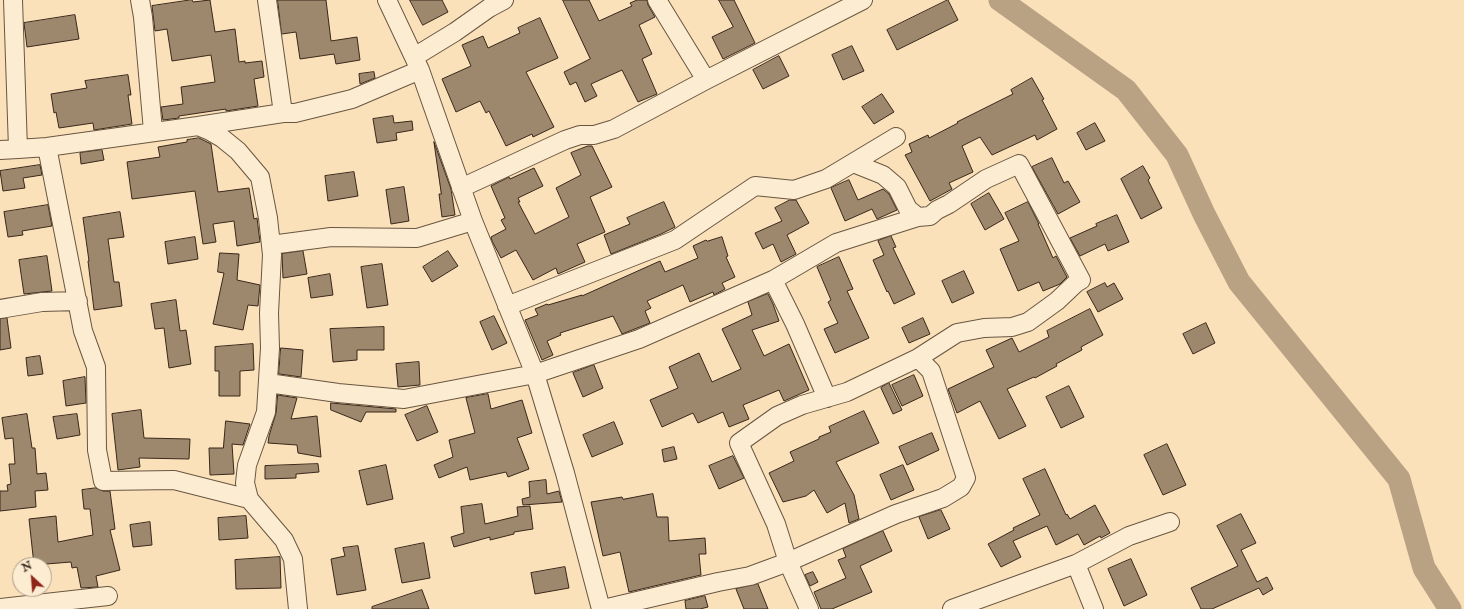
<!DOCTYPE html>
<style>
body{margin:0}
#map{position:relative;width:1464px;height:609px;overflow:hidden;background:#fae1b9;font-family:"IM FELL Double Pica",serif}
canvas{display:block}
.north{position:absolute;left:12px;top:557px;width:40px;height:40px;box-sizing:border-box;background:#fcecd2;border:1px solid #ae9d89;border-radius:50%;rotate:334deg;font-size:11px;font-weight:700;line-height:16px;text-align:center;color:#39271b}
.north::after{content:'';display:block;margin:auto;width:14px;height:18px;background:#8f2418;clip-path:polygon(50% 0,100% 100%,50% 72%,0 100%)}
</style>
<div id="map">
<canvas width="1464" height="609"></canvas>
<div class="north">N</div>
</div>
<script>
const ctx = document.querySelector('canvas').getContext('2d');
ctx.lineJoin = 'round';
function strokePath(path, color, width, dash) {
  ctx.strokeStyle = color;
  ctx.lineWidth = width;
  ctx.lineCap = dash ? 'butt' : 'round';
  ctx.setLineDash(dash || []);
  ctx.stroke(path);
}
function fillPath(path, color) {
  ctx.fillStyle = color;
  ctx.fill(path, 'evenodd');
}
strokePath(new Path2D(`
 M1000 0 1126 90 1177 155 1204 214 1239 282 1399 479 1424 568 1450 609`), '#b8a283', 23);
const building = new Path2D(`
 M192 0 193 2 210 0 215 32 235 29 239 62 245 61V63L262 61 264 77 254 79 258 106 226 111V109L179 116V118L163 120 161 107 183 104 181 87 215 82 211 55 172 61 167 29 155 31 152 6Z
 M278 0H326L331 41 357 37 360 60 336 64 334 54 300 59 296 32 282 34Z
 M410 0H442L448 12 423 25Z
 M563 0H589L599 21 632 6 630 3 637 0H647L648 5 655 17 639 25 652 54 642 59 657 94 638 102 622 70 591 84 597 96 585 102 576 82 570 85 564 72 590 59Z
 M719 0H734L755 43 723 59 712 37 733 27Z
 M948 0 958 20 897 50 887 30Z
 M75 15 79 39 27 47 24 23Z
 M540 18 558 58 526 72 554 127 533 137 532 134 506 146 489 111 486 113 480 101 456 112 442 79 471 66 462 45 483 36 488 48 520 33 518 28Z
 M852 46 864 71 843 80 832 55Z
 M779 56 789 76 763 89 753 70Z
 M374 72 375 78 360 84 359 74Z
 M128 75 131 95H128L132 124 94 130 93 123 59 128 56 112 54 113 51 94 87 88 85 81Z
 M1032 78 1044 99 1042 100 1057 129 1037 140 1035 135 992 155 980 137 962 146 973 172 949 183 952 189 930 201 905 155 912 152 909 144 928 135 929 138 958 123 957 122 1013 94 1011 90Z
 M882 94 894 112 874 124 862 107Z
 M393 116 394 123 412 121 413 130 396 133 397 140 377 143 373 119Z
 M1095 123 1105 141 1086 150 1077 133Z
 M199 138 211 144 218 192 249 188 254 219 257 218 260 242 237 246 234 221 213 224 216 242 203 244 195 191 132 199 127 162 160 157 158 147 187 142V140Z
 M434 142 451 189 455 215 442 217 439 194H441Z
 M588 146H592L612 187 590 197 605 232 577 244 585 262 558 274 556 268 533 280 516 250 501 258 492 241 491 237 506 229 501 220 505 218 491 186 509 177 510 179 534 168 543 186 518 198 520 202H518L535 234 569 217 556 188 581 175 571 153Z
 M102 150 104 160 81 164 80 153Z
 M1052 158 1064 183 1068 181 1080 202 1058 214 1032 167Z
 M40 165 42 175 23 178 25 188 3 191 0 171Z
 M1143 166 1150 178 1148 180 1162 208 1141 219 1121 179Z
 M354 172 358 196 328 201 325 176Z
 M849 180 858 200 883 189 889 194 897 210 877 219 872 209 845 221 831 188Z
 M404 187 409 221 391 224 386 190Z
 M989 193 1004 219 985 230 971 204Z
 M790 200H796L809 223 787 235 796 254 781 262 773 244 763 249 755 233 782 221 775 208Z
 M664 202 675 227 661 234 611 254 604 235 630 224 627 218Z
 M1028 202 1039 224H1038L1053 258 1056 256 1067 277 1060 284 1043 291 1039 282 1018 291 1000 249 1019 241 1005 213Z
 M48 205 52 226 22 231 23 235 8 237 4 212Z
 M120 212 124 237 108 239 114 282H119L122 306 94 310 88 261H89L83 218Z
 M1117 215 1129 242 1108 251 1105 244 1080 256 1070 238 1097 226 1096 224Z
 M891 236 896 247 893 248 915 294 894 304 888 291 887 292 873 260 884 255 878 241Z
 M195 237 198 259 168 264 165 242Z
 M722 237 728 256 726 257 735 277 722 283 725 289 714 295 713 292 690 302 683 285 647 301 651 308 645 311 650 323 622 334 613 316 560 333 561 335 547 341 553 355 542 360 525 320 538 315 535 309 547 304 548 305 582 295V296L660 261 665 272 698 258 693 246 706 240 707 241Z
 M303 251 307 274 283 278 282 254Z
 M448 251 458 266 432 282 423 267Z
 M220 253 239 254 237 280 260 285 258 306 248 305 243 330 213 324 224 273 218 272Z
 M47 256 52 291 24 294 19 260Z
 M839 257 853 289 847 291 869 338 835 353 824 329 838 323 828 302 831 300 817 267Z
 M382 264 388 305 367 308 361 267Z
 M964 271 974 293 952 303 942 281Z
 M330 274 333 295 311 298 308 278Z
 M1105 283 1107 287 1114 283 1123 299 1098 312 1087 292Z
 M768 294 773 304 779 321 752 330 764 356 789 344 809 390 784 401 779 390 743 405 749 419 729 427 723 412 698 423 693 413 662 427 650 400 678 388 669 367 699 353 712 382 741 369 722 329 752 315 748 302Z
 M176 300 180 331 186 330 191 364 169 368 164 328 155 329 151 304Z
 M1090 309 1103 335 1081 347 1082 350 1056 364 1057 366 1035 378 1034 377 1007 389 1026 426 999 439 980 401 957 413 948 389 994 367 986 350 1012 338 1019 352 1049 337 1047 331Z
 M494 316 507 343 492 350 480 322Z
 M7 318 11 348 0 350V319Z
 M923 318 930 334 909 343 902 328Z
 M1206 323 1215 343 1193 354 1183 334Z
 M384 327V350H357V360L333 362 330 329Z
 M253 344 254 370 240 371V396H219V371H215V347Z
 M281 348 303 350 301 377 279 374Z
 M40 356 43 374 28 376 26 358Z
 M419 362 420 385 398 387 396 364Z
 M594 365 603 388 583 397 573 373Z
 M914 375 923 396 902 406 892 385Z
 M85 377 86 403 66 406 63 381Z
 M889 383 902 410 893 414 881 388Z
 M1069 386 1084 417 1061 428 1046 397Z
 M488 394 491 409 522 400 532 433 517 438 529 469 508 477 506 472 470 480 467 467 439 478 434 465 453 457 449 440 475 433 466 398Z
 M278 395 297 398 291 419 317 416 321 457 298 453 297 445 268 443 269 436 276 413Z
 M331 403 396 409V412H366L361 422 331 410Z
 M427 406 438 432 417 441 405 415Z
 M141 410 144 438 190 439 189 459 139 458 140 467 118 470 112 414Z
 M864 411 879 443 836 462 854 495 859 519 849 523 845 503 827 513 814 490 806 496 783 502 769 473 794 461 790 452 819 439V437L831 432 829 427Z
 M27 414 32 448H35L37 474 46 473 48 490 35 491 36 507 0 511V491H8L7 485 11 484 9 464H15L13 438 5 439 2 418Z
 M77 414 80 435 57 439 53 417Z
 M226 421 250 424 243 445 232 444 234 474 210 475 209 448H223Z
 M614 422 623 444 592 457 583 435Z
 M932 433 939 450 907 465 899 447Z
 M1167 444 1186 485 1163 495 1144 455Z
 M674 447 677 459 664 462 662 450Z
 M733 456 744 478 719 489 709 466Z
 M318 464 319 472 296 474V478L265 479V466Z
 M386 465 393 499 367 505 359 471Z
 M903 465 914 490 891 500 880 475Z
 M1045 469 1066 515 1067 514 1070 519 1095 505 1110 533 1101 538 1100 536 1084 545 1078 534 1056 545 1047 526 1013 541 1021 557 1001 567 988 544 1014 530 1013 528 1040 515 1023 479Z
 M546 480 547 494 559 491 562 502 523 505 522 499 530 497 529 482Z
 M96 488 103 491H110L115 529 110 530 120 570 96 576 98 587 81 588 77 567 72 568 71 562 34 565 29 519 56 516 58 542 93 535 90 509H84L82 490Z
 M653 494 657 517H668L669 541 705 538 706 554H699L701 575 629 592 620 552 603 556 591 502 622 497 623 499Z
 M482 504 485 524 518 516 517 507 530 506 533 529 514 532V534L490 540V537L454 547 451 537 464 533 461 507Z
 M941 510 950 529 928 539 919 517Z
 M1241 514 1256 543 1241 550 1257 582 1267 577 1273 589 1263 595 1259 588 1212 609H1201L1191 588 1238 566 1217 526Z
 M246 516 248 538 219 540 218 518Z
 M150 522 152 545 133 547 130 525Z
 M883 531 892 551 860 566 872 592 832 609H821L814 592 846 578 838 560 846 557 843 549Z
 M424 543 430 578 402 583 395 549Z
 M358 546 366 590 337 595 331 559 345 556 343 548Z
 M280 557 281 588 236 589 235 560Z
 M1131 559 1147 595 1124 606 1108 569Z
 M565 567 569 588 535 594 531 573Z
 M813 572 818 582 810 586 805 575Z
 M758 584 768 609H744L736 589Z
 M422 590 429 609H372V607Z
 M705 596 708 607 700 609H686L685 601Z`);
fillPath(building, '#9d886d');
strokePath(building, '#39271b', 1);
const minor = new Path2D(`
 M13 0 18 149 47 147 198 126 210 131 222 138 238 151 260 177 268 218 272 255 269 313 270 348 266 412 247 465 245 483 249 499 284 540 293 559 298 609
 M140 0 143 17 153 131
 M267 0 283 113
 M387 0 420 70 473 221 535 374 565 473 601 609
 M657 0 706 80
 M414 57 455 32 489 8 504 0
 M198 126 283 113H295L352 99 420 70
 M47 147 83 331 96 367 97 450 103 481 174 480 249 499
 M0 150 18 149
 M461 188 565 140 580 135H594L614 129 706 80 863 0
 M271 245 331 237 417 238 473 221
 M773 280 795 324 827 398
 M507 306 675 240 755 186 794 190 826 179 896 137
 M0 309 42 302 78 301
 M268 383 338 393 404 399 535 374 639 339 773 280 836 243 918 217
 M0 608 108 596
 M603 609 718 582 750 576 788 562 896 514 943 498 961 487 966 478 931 371 918 358
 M809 609 788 562 776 524 739 443 777 416 802 405 847 392 918 358 957 333 984 328 1012 327 1028 322 1057 301 1076 283 1081 280 1019 164 986 179 949 204 937 210 930 216 918 217 908 209 897 187 883 175 853 163
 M952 609 1076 564
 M1094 609 1076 564 1129 536 1170 522`);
strokePath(minor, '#695642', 20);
strokePath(minor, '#fcecd2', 18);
</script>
